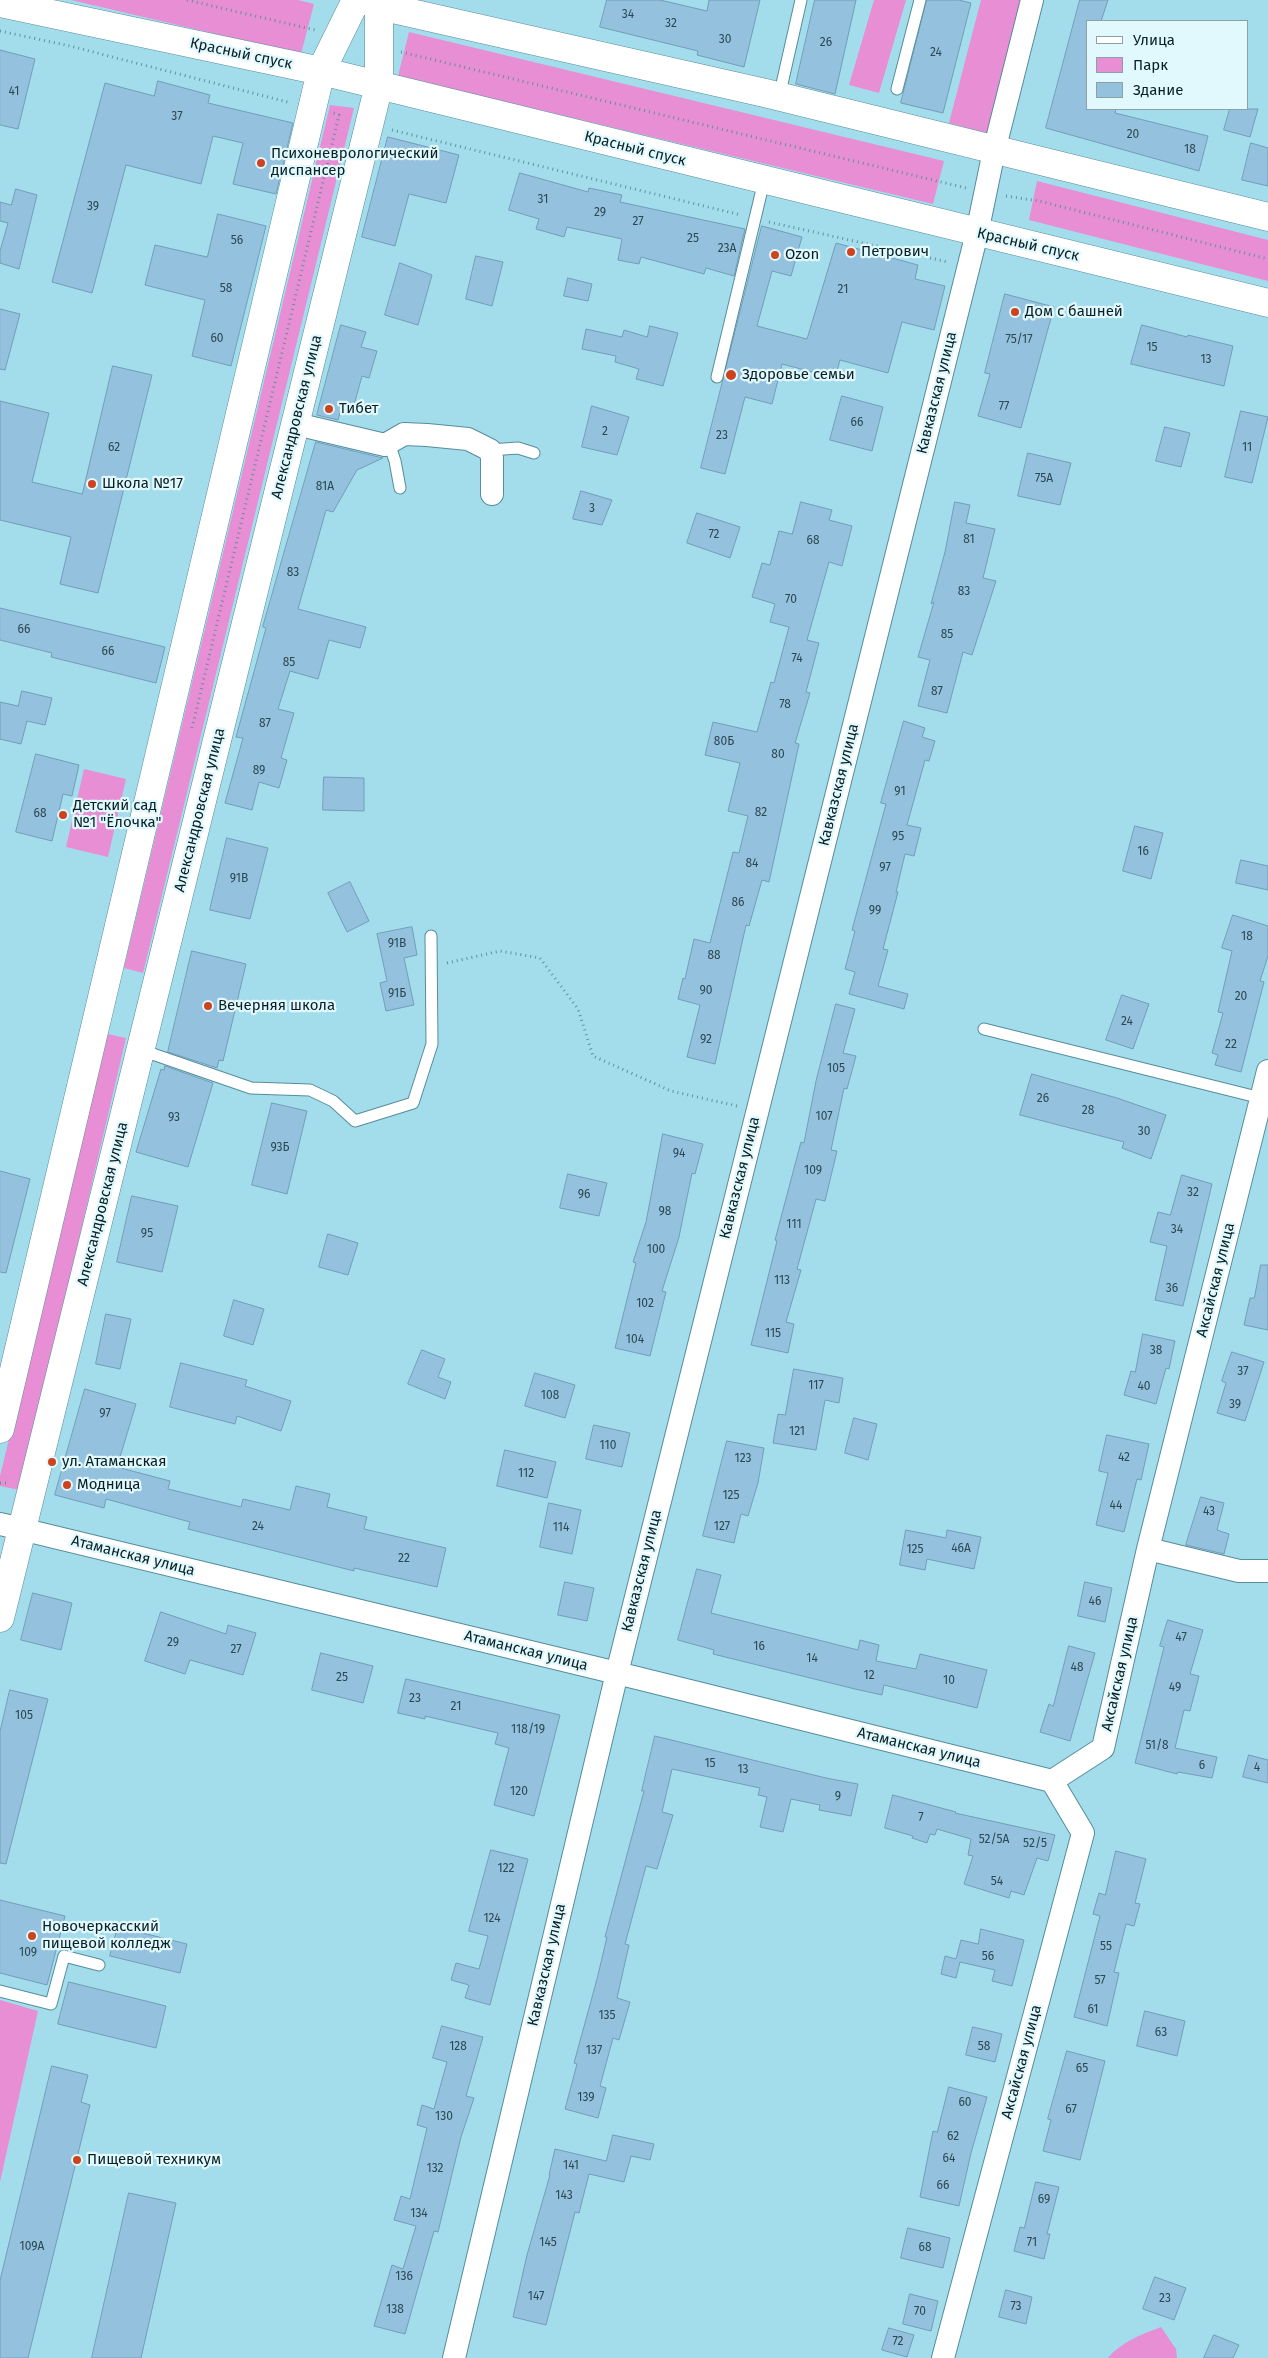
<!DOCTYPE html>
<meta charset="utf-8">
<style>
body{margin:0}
#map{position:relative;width:1268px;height:2358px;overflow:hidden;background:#a3ddec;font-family:"Fira Sans",sans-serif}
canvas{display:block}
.legend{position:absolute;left:1086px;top:20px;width:162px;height:90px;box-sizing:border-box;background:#e1f8fd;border:1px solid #8aa2a7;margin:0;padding:6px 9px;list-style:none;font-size:15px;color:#082025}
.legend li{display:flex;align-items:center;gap:10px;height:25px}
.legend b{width:25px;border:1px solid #8aa2a7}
</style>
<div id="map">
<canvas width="1268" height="2358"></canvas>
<ul class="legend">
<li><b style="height:6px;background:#fff"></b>Улица</li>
<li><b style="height:14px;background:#e78ed4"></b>Парк</li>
<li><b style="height:14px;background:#94c1dd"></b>Здание</li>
</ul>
</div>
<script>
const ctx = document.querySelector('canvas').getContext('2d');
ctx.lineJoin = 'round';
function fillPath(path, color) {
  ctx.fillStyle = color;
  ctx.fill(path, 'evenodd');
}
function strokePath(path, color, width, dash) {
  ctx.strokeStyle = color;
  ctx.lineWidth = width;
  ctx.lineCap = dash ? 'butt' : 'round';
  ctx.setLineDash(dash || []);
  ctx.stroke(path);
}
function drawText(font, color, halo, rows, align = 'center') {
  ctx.font = font + ' "Fira Sans",sans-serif';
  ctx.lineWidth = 4.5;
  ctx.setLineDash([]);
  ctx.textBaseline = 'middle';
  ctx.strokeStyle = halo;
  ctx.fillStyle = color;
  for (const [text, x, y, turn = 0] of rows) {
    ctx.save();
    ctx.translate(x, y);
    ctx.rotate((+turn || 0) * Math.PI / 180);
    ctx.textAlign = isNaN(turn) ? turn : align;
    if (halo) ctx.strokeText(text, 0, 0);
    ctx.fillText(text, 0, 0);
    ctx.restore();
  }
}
fillPath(new Path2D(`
 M71 0H298L314 4 301 54Z
 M874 0H906L879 93 849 85Z
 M981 0H1025L990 134 949 123Z
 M409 32 944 161 933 204 398 76Z
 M330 105 354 108 143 973 124 968Z
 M1037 181 1268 240V281L1029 220Z
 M84 769 126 779 108 857 66 847Z
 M108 1034 126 1038 20 1490 0 1486V1476Z
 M0 2000 38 2011 0 2182Z
 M1161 2327 1176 2349 1177 2358H1108C1121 2342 1142 2334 1161 2327Z`), '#e78ed4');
const building = new Path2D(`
 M607 0H660L707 11 709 0H760L744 67 697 55 698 51 600 27Z
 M815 0H856L835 94 796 84Z
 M927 0H959L971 3 943 113 901 103Z
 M1080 0H1108L1101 21H1087V109H1116L1115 113 1208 136 1199 171 1046 128Z
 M0 50 35 59 18 129 0 125Z
 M158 81 210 95 208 103 293 123 276 194 233 184 243 143 213 136 201 184 126 165 92 293 52 282 105 83 154 96Z
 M1230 109H1258L1250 137 1224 130Z
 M388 137 459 155 446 203 409 194 395 246 362 237Z
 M1251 143 1268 148V186L1242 180Z
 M520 173 588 192 589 188 622 195 620 202 745 229 734 276 706 268 704 274 641 257 639 264 618 260 622 239 567 227 564 237 536 229 539 219 509 210Z
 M16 189 37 195 19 269 0 263V251L8 223 0 221V202L11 205Z
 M218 214 266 226 231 366 192 356 205 300 145 285 155 245 207 257Z
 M762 226 802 237 791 276 772 271 757 326 807 339 836 243 918 265 915 279 945 286 934 330 902 322 888 373 840 360 835 378 782 364 772 404 745 397 725 474 701 468Z
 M476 256 503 262 492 306 466 299Z
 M400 263 432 275 418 325 385 315Z
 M568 278 592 284 588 301 564 296Z
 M1005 294 1054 307 1021 428 978 416 990 374 985 373Z
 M0 309 20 314 5 370 0 369Z
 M341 325 366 332 361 347 377 351 369 378 362 376 354 405 343 402 338 420 317 415Z
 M1142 325 1187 337 1188 335 1233 346 1224 386 1131 364Z
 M650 326 678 333 663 386 636 379 639 369 615 362 616 356 582 349 586 329 622 337 624 330 647 337Z
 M113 366 152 375 98 593 60 584 71 537 0 520V401L49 413 32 482 82 494Z
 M842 396 883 407 872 451 830 440Z
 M592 406 629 417 617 455 582 447Z
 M1241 411 1268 417 1252 483 1225 477Z
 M1165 427 1190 433 1181 467 1156 461Z
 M316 442 383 458 357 470 333 512 326 510 298 609 366 627 360 648 329 640 318 679 290 671 278 709 294 713 281 758 287 760 279 788 259 782 252 810 225 803 243 738 236 737 266 628 263 627Z
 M1028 453 1071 463 1060 505 1018 496Z
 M581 491 612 500 602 525 573 519Z
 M801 502 832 510 829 520 852 526 842 566 829 562 807 640 819 643 806 692 810 693 795 743 799 744 778 841 769 882 762 880 749 926 746 925 715 1064 687 1057 700 1005 678 999 683 978 685 979 694 939 710 943 733 852 739 853 748 816 728 811 740 763 705 755 713 722 757 732 771 682 774 683 789 627 770 622 775 604 752 597 762 563 770 565 779 531 792 534Z
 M955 502 970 505 966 523 995 529 983 578 996 581 972 655 963 652 947 713 918 706 930 660 918 657 934 602 931 604 945 552Z
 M697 513 740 527 730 558 687 543Z
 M0 608 165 647 156 683 51 657 52 653 0 640Z
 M22 691 52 698 45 725 27 721 21 744 0 739V702L18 706Z
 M904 721 925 728 922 737 935 741 929 761 925 760 907 825 921 828 914 856 905 854 896 892H898L883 949 888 950 878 986 908 994 904 1009 849 994 855 972 845 969 855 931 852 930 886 804 881 803Z
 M36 754 79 765 72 796 63 794 52 841 16 832Z
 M324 777 364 778V811L323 810Z
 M1135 826 1163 833 1151 879 1123 871Z
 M227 838 268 848 250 919 210 910Z
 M1241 860 1268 866V890L1236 883Z
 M350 882 369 921 347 932 328 893Z
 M1233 915 1268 926V956L1260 981 1264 982 1241 1072 1215 1065 1218 1055 1212 1053 1223 1013 1218 1012 1232 951 1222 948Z
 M412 927 417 955 404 958 414 1005 386 1011 380 983 387 981 377 934Z
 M192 951 246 964 223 1061 219 1060 217 1068 168 1052Z
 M1122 995 1149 1004 1133 1049 1106 1040Z
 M836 1004 855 1009 843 1053 856 1056 847 1089 844 1088 831 1150 837 1151 825 1201 816 1199 797 1269 801 1270 786 1322 794 1324 788 1353 751 1345 777 1241 775 1240 801 1142 804 1143 816 1081Z
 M165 1066 213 1083 188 1167 136 1152 161 1069 164 1070Z
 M1032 1074 1117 1098 1166 1115 1151 1159 1122 1148 1124 1142 1020 1115Z
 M272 1103 307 1111 287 1194 252 1185Z
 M663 1134 703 1144 695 1174 692 1173 679 1237 662 1291 666 1292 650 1356 615 1348 636 1263 633 1262 646 1222Z
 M0 1171 30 1179 6 1273 0 1272Z
 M568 1174 607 1183 599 1216 560 1208Z
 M1182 1175 1212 1184 1183 1306 1155 1300 1167 1246 1150 1242 1158 1212 1170 1215Z
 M132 1196 178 1206 162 1272 117 1262Z
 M328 1234 358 1243 348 1275 319 1267Z
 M1261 1265H1268V1330L1244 1325 1250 1298H1254Z
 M234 1300 264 1309 253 1345 224 1336Z
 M106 1314 131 1319 120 1369 96 1364Z
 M1143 1334 1175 1341 1169 1369 1166 1368 1156 1404 1124 1395 1131 1371 1135 1372Z
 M422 1350 445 1359 438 1377 451 1382 445 1399 408 1384Z
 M1232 1352 1264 1362 1245 1421 1217 1413 1226 1383 1222 1381Z
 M181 1363 247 1380 245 1386 291 1401 281 1431 237 1416 235 1424 170 1407Z
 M794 1369 843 1378 839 1403 825 1400 816 1450 773 1443 778 1414 785 1415Z
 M535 1373 575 1385 565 1418 525 1406Z
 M85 1389 136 1404 117 1467 170 1481 168 1489 241 1507 243 1499 290 1510 296 1486 330 1494 327 1507 367 1517 364 1529 446 1548 437 1587 354 1568V1571L188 1529 190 1522 106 1499 104 1508 55 1495Z
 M854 1418 877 1424 868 1460 845 1453Z
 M594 1425 630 1433 622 1467 586 1459Z
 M1107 1435 1149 1444 1141 1480 1137 1479 1124 1532 1096 1525 1108 1473 1099 1471Z
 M727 1441 764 1448 758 1483 748 1516 741 1514 734 1543 703 1536Z
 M505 1450 556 1462 547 1498 497 1486Z
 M1201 1497 1224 1503 1217 1530 1229 1534 1224 1554 1186 1545Z
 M549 1503 581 1510 572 1554 540 1547Z
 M906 1530 946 1538 947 1530 981 1537 974 1569 927 1559 925 1570 900 1565Z
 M697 1569 721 1575 711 1613 858 1650 860 1640 879 1645 876 1661 916 1669 920 1654 987 1670 977 1708 884 1685 882 1695 855 1689 713 1654 714 1650 678 1640Z
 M565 1582 594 1588 587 1621 558 1615Z
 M1085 1582 1112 1588 1105 1622 1078 1616Z
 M33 1593 72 1603 61 1650 21 1640Z
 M161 1612 226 1634 228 1625 256 1633 243 1675 190 1660 185 1674 145 1661Z
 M1168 1620 1203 1630 1190 1674 1199 1676 1190 1711 1184 1710 1175 1748 1217 1757 1212 1778 1178 1772 1177 1774 1135 1763 1164 1647 1160 1646Z
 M1069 1646 1095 1653 1070 1741 1040 1732 1049 1704 1053 1706Z
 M321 1653 373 1666 363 1703 312 1690Z
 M406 1679 560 1715 534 1816 494 1805 509 1748 495 1744 498 1733 425 1716V1719L398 1713Z
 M10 1690 48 1699 6 1864 0 1863V1732Z
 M655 1736 826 1778 858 1784 851 1816 819 1810 820 1805 791 1799 783 1832 760 1827 767 1797 758 1795 760 1788 672 1769 662 1812 673 1815 657 1869 646 1866 625 1944 629 1945 617 1998 630 2002 619 2040 613 2038 600 2086 606 2088 598 2118 565 2109 577 2064 574 2063 597 1979 607 1937H605L644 1791H642Z
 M1249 1755 1268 1760V1783L1243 1777Z
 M893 1795 956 1812 955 1813 1055 1835 1048 1861 1037 1858 1024 1895 1011 1891 1009 1898 964 1884 973 1856 968 1855 971 1839 937 1829 935 1835 930 1834 927 1843 912 1838 913 1836 885 1828Z
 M491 1850 528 1859 490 2005 465 1998 469 1985 451 1980 456 1963 479 1969 488 1936 469 1931Z
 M1116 1851 1146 1859 1135 1903 1140 1904 1134 1926 1126 1924 1114 1972 1119 1973 1107 2026 1074 2017 1100 1916 1093 1914 1099 1893 1105 1895Z
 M0 1900 65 1916 47 1985 0 1973Z
 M118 1927 187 1944 180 1973 110 1956Z
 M981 1929 1024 1940 1012 1986 992 1981 995 1970 960 1962 956 1978 941 1974 945 1956 956 1959 961 1940 978 1944Z
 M69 1982 166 2006 156 2048 58 2024Z
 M1145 2011 1185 2021 1177 2056 1137 2046Z
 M442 2026 483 2037 466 2096 474 2098 461 2137 438 2232 434 2231 405 2334 374 2326 392 2265 403 2269 416 2226 394 2220 401 2196 410 2199 427 2128 417 2125 422 2105 434 2109 447 2062 433 2058Z
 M973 2027 1002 2034 995 2062 966 2055Z
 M1067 2051 1105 2061 1080 2160 1043 2151 1051 2120 1048 2119Z
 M52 2066 88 2075 81 2102 90 2105 28 2358H0V2281Z
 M949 2087 987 2097 971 2153 959 2206 920 2197 933 2131 937 2132Z
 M613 2135 654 2144 650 2160 631 2156 624 2182 589 2174 579 2213 575 2212 546 2325 513 2317 527 2255 550 2175H549L555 2149 606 2161Z
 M1036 2182 1059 2187 1047 2234H1050L1044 2259 1014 2251 1020 2227 1024 2228Z
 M129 2193 176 2203 141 2358H92Z
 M908 2228 950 2238 943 2268 901 2258Z
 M1155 2277 1186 2288 1174 2320 1143 2309Z
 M1006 2290 1032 2297 1026 2324 999 2317Z
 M910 2294 938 2301 931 2331 903 2324Z
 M889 2328 914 2335 907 2357 882 2350Z
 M1214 2335 1239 2345 1233 2358H1204Z`);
fillPath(building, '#94c1dd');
strokePath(building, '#719db8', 1);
const service = new Path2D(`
 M897 89 920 0
 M779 97 801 0
 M717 377 764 181
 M389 443 395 461 400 488
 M490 450 518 448 534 453
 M984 1029 1261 1098
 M141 1050 251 1088 310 1090 333 1101 355 1121 413 1103 432 1044 431 936
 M0 1991 51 2004 64 1956 99 1965`);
const minor = new Path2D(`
 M296 424 385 445 404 434 427 435 468 439 490 450 492 458V494
 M0 1524 617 1673 1052 1781
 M1148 1549 1239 1571H1268
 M454 2358 617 1673 977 233 994 151 1032 0
 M943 2358 1083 1833 1052 1781 1103 1748 1148 1549 1268 1071`);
const tertiary = new Path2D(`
 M364 0 380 6 765 93 1268 217
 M0 3 321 71 1268 303
 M0 1429 321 71 356 0
 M0 1618 379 85V0`);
strokePath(service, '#558d9b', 13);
strokePath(minor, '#558d9b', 24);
strokePath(tertiary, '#558d9b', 29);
strokePath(new Path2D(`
 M187 0 315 30
 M0 31 70 46 291 103
 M401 52 966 188
 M392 130 741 215
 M1006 196 1039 201 1268 259
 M769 222 948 262
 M192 728 339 115 333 113
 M447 963 500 951 540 958 578 1009 593 1056 671 1091 737 1106
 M0 1483H10`), '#64909b', 3, [1, 4]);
strokePath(service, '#fff', 11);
strokePath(minor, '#fff', 22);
strokePath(tertiary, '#fff', 28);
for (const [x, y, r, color] of [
 [261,163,5,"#cc431e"],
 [851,252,5,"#cc431e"],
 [775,255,5,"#cc431e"],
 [1015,312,5,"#cc431e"],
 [731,375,6,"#cc431e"],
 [329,409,5,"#cc431e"],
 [92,484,5,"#cc431e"],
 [63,815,5,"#cc431e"],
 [208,1006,5,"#cc431e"],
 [52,1462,5,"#cc431e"],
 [67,1485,5,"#cc431e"],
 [32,1936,5,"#cc431e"],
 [77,2160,5,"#cc431e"]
]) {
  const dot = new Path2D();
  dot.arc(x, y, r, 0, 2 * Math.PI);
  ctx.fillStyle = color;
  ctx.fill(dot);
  strokePath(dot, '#e1f8fd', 2);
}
drawText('12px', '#2b4853', null, [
 ["34",628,15],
 ["32",671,24],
 ["30",725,40],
 ["26",826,43],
 ["24",936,53],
 ["41",14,92],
 ["37",177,117],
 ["20",1133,135],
 ["18",1190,150],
 ["31",543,200],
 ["39",93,207],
 ["29",600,213],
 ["27",638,222],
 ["25",693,239],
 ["56",237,241],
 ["23А",727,249],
 ["58",226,289],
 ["21",843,290],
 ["60",217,339],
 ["75/17",1019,340],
 ["15",1152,348],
 ["13",1206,360],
 ["77",1004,407],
 ["66",857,423],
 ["2",605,432],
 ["23",722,436],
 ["62",114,448],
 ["11",1247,448],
 ["75А",1044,479],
 ["81А",325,487],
 ["3",592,509],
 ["72",714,535],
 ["81",969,540],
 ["68",813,541],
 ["83",293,573],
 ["83",964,592],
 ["70",791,600],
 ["66",24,630],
 ["85",947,635],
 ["66",108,652],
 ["74",797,659],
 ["85",289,663],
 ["87",937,692],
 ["78",785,705],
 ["87",265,724],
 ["80Б",724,742],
 ["80",778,755],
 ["89",259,771],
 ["91",900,792],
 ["82",761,813],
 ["68",40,814],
 ["95",898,837],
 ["16",1143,852],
 ["84",752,864],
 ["97",885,868],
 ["91В",239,879],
 ["86",738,903],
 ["99",875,911],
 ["18",1247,937],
 ["91В",397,944],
 ["88",714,956],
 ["90",706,991],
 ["91Б",397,994],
 ["20",1241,997],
 ["24",1127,1022],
 ["92",706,1040],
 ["22",1231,1045],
 ["105",836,1069],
 ["26",1043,1099],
 ["28",1088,1111],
 ["107",824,1117],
 ["93",174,1118],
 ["30",1144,1132],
 ["93Б",280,1148],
 ["94",679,1154],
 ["109",813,1171],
 ["32",1193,1193],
 ["96",584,1195],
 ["98",665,1212],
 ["111",794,1225],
 ["34",1177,1230],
 ["95",147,1234],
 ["100",656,1250],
 ["113",782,1281],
 ["36",1172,1289],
 ["102",645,1304],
 ["115",773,1334],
 ["104",635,1340],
 ["38",1156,1351],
 ["37",1243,1372],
 ["117",816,1386],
 ["40",1144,1387],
 ["108",550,1396],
 ["39",1235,1405],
 ["97",105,1414],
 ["121",797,1432],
 ["110",608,1446],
 ["42",1124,1458],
 ["123",743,1459],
 ["112",526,1474],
 ["125",731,1496],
 ["44",1116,1506],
 ["43",1209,1512],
 ["24",258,1527],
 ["127",722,1527],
 ["114",561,1528],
 ["46А",961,1549],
 ["125",915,1550],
 ["22",404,1559],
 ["46",1095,1602],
 ["47",1181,1638],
 ["29",173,1643],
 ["16",759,1647],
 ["27",236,1650],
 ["14",812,1659],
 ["48",1077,1668],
 ["12",869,1676],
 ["25",342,1678],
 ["10",949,1681],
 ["49",1175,1688],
 ["23",415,1699],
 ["21",456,1707],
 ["105",24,1716],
 ["118/19",528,1730],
 ["51/8",1157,1746],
 ["15",710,1764],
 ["6",1202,1766],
 ["4",1257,1768],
 ["13",743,1770],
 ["120",519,1792],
 ["9",838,1797],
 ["7",921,1818],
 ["52/5А",994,1840],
 ["52/5",1035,1844],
 ["122",506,1869],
 ["54",997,1882],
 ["124",492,1919],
 ["55",1106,1947],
 ["109",28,1953],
 ["56",988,1957],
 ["57",1100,1981],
 ["61",1093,2010],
 ["135",607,2016],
 ["63",1161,2033],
 ["128",458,2047],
 ["58",984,2047],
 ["137",594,2051],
 ["65",1082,2069],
 ["139",586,2098],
 ["60",965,2103],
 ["67",1071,2110],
 ["130",444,2117],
 ["62",953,2137],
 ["64",949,2159],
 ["141",571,2166],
 ["132",435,2169],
 ["66",943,2186],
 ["143",564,2196],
 ["69",1044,2200],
 ["134",419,2214],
 ["145",548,2243],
 ["71",1032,2243],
 ["109А",32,2247],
 ["68",925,2248],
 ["136",404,2277],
 ["147",536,2297],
 ["23",1165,2299],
 ["73",1016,2307],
 ["138",395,2310],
 ["70",920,2312],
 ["72",898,2342]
]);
drawText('15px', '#082025', '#e1f8fd', [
 ["Красный спуск",241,54,12],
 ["Красный спуск",635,149,14],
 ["Красный спуск",1028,245,13],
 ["Кавказская улица",937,393,-76],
 ["Александровская улица",297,417,-76],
 ["Кавказская улица",839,785,-76],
 ["Александровская улица",200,810,-76],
 ["Кавказская улица",740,1178,-76],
 ["Александровская улица",103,1204,-76],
 ["Аксайская улица",1216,1280,-76],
 ["Атаманская улица",133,1556,14],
 ["Кавказская улица",642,1571,-76],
 ["Атаманская улица",526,1651,14],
 ["Аксайская улица",1120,1674,-77],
 ["Атаманская улица",919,1748,14],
 ["Кавказская улица",547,1965,-77],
 ["Аксайская улица",1022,2062,-75]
]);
drawText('15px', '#082025', '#e1f8fd', [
 ["Психоневрологический",271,154],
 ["диспансер",271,171],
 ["Петрович",861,252],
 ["Ozon",785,255],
 ["Дом с башней",1025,312],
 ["Здоровье семьи",742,375],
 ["Тибет",339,409],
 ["Школа №17",102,484],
 ["Детский сад",73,806],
 ["№1 \"Ёлочка\"",73,823],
 ["Вечерняя школа",218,1006],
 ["ул. Атаманская",62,1462],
 ["Модница",77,1485],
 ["Новочеркасский",42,1927],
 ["пищевой колледж",42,1944],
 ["Пищевой техникум",87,2160]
], 'left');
</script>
